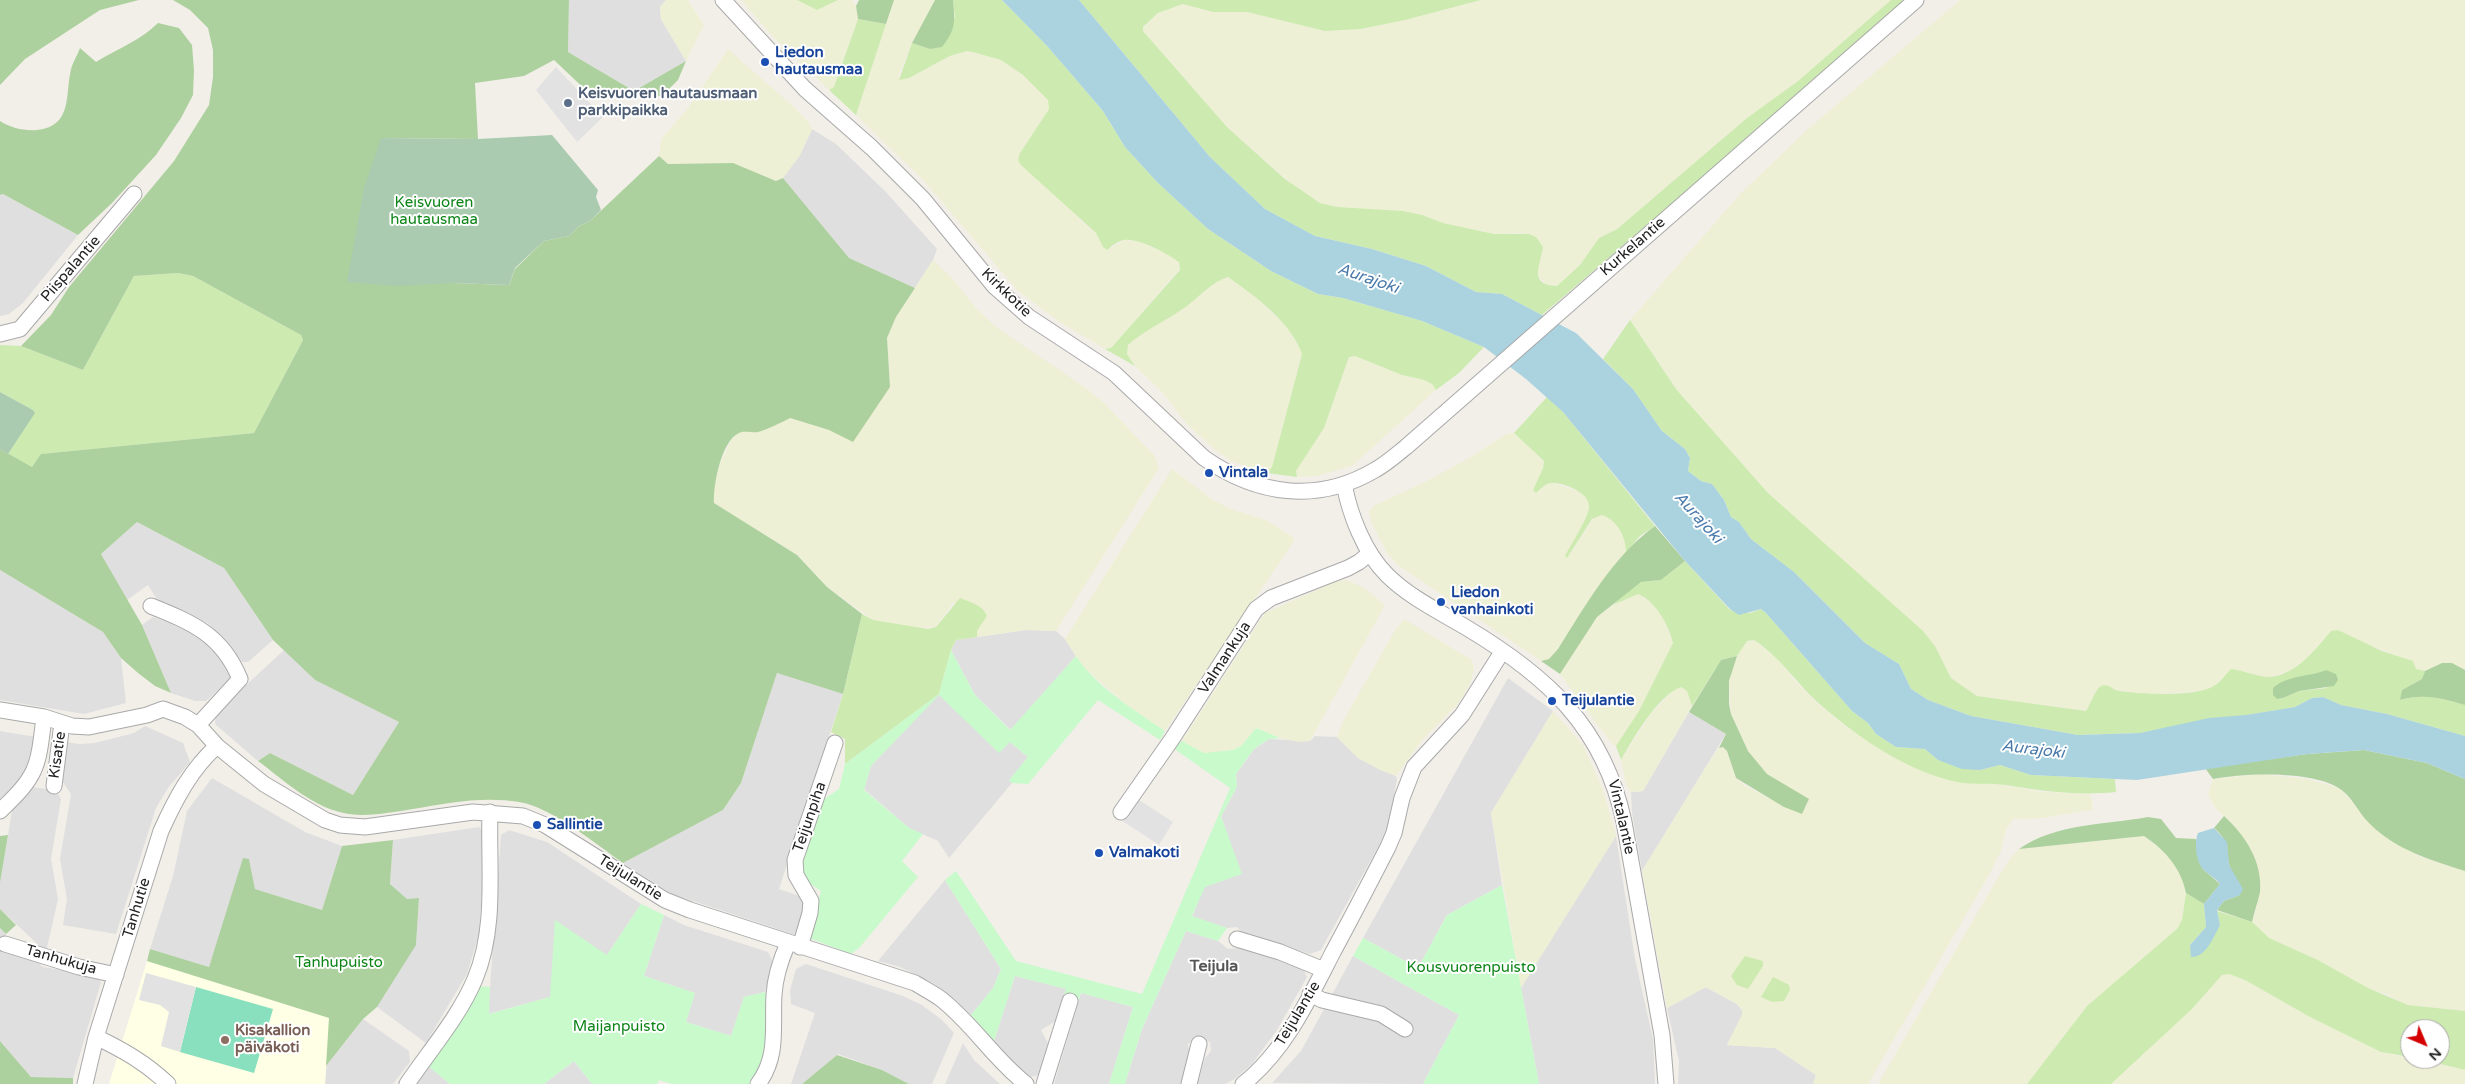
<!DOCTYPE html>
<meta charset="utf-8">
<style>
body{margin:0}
#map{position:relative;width:2465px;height:1084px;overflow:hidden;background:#f2efe9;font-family:"Varela Round",sans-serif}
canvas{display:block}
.north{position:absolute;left:2400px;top:1019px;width:50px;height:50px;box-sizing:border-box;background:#fff;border:1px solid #a7a7a7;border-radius:50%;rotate:135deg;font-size:14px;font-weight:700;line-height:20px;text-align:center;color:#222}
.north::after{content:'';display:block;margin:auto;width:18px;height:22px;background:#d40000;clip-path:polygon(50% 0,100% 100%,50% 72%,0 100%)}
</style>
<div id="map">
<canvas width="2465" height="1084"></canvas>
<div class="north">N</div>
</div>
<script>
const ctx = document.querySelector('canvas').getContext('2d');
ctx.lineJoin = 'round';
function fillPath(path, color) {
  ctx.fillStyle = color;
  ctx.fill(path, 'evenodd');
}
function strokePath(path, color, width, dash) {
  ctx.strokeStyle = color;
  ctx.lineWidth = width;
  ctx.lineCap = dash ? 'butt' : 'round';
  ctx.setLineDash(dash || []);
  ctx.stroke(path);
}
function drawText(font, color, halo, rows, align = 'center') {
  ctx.font = font + ' "Varela Round",sans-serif';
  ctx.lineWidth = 4;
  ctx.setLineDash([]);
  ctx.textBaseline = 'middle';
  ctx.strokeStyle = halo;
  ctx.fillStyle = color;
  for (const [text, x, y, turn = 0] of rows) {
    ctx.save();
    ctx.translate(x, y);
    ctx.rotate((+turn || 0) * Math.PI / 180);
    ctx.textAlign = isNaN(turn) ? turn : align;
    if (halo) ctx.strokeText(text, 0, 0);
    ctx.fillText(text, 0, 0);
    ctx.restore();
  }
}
fillPath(new Path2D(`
 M569 0H666L660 7 661 19 686 61 634 91 568 52Z
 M812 129 836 144 886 192 937 249 933 260 915 288 849 258 783 178 800 155Z
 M3 194 78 235 23 303 9 314 0 316V195Z
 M137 522 224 568 273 640 248 662H242L208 623 160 604 148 585 127 600 101 554Z
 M0 570 103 632 121 658 126 703 84 714 0 700Z
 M153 617 200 635 231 671 230 679 206 701H195L171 693 142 625Z
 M1026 630 1056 631 1065 639 1076 656 1011 730 975 695 951 650 956 640Z
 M284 650 315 680 399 722 353 795 270 753 258 761 215 724 216 713Z
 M777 673 843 694 779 889 808 899 796 935 672 894 623 863 723 810 741 783Z
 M1508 678 1553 711 1491 813 1502 885 1447 915 1418 968 1363 938Z
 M939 694 999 752 1010 742 1028 757 1010 780 1012 783 949 858 938 841 909 828 864 789 871 766Z
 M1689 712 1726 734 1642 871 1632 813 1631 792 1643 791Z
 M145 726 183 743 190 762 168 788 156 808 116 934 63 925 67 899 60 859 71 794 60 778 67 742 79 744 95 743 134 733Z
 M0 731 36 737 31 770 0 799Z
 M1315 736 1337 737 1358 758 1396 776 1397 780 1387 831 1321 950 1310 954 1242 933 1237 927 1227 928 1192 917 1204 887 1241 874 1221 816 1237 787 1236 774 1254 749 1269 739 1310 741Z
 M212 778 305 832 342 846 322 910 255 889 249 860 209 967 150 949 173 876 187 811Z
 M28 786 56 791 61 799 51 859 58 899 46 952 0 909V883L14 799Z
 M479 827 486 834 479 934 467 974 426 1043 377 1007 416 944 419 898 407 900 390 884 393 840Z
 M509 830 547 842 641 904 607 955 550 997 488 1014 501 835Z
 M1616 836 1635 959 1653 1039 1655 1084H1539L1521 988Z
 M945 880 1001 969 993 988 971 1015 958 1002 934 984 900 967 878 961Z
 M664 915 684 925 768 952 773 962 765 992 744 997 731 1036 686 1022 695 993 644 976Z
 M0 928 6 934 3 948 27 952 43 967 96 976 101 982 73 1078 31 1077 0 1041Z
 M1186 931 1218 941 1228 949 1239 948 1303 968 1307 977 1277 1030 1252 1064 1233 1080 1225 1084H1197L1205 1058 1211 1051 1210 1042 1196 1037 1188 1044 1190 1055 1181 1084H1125L1142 1029Z
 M1353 956 1459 1015 1423 1084 1272 1083 1301 1051Z
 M806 964 903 996 922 1005 942 1020 954 1033 932 1084H909L882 1070 838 1054 802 1084H791L815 1013 791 1004 790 990 796 969Z
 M1015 976 1067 989 1056 1021 1041 1030 1049 1045 1039 1075 1031 1077 1012 1062 994 1041Z
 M1705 987 1737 1004 1742 1010V1015L1727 1045 1775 1048 1816 1075 1813 1084H1678L1679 1061 1667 1008Z
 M1081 993 1133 1007 1109 1084H1054Z
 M363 1019 409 1051 410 1062 393 1084H325L326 1066Z
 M963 1043 974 1060 1000 1084H945Z
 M574 1061 592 1084H544Z
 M427 1065 450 1084H412Z`), '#e0dfdf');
fillPath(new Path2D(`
 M147 961 330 1018 325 1084H109Z`), '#ffffe5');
fillPath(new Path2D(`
 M666 0H688L704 25 686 61 661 19 660 7Z
 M741 0H797L817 10 838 0H852L856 6 858 19 834 87 829 90 774 38Z
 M894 0H935L912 43 898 77 909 78 951 56 967 51 1001 60 1023 75 1048 100 1049 109 1020 153 1084 224 1096 233 1103 247 1107 250 1125 240 1136 241 1171 255 1179 262 1180 269 1111 348 1105 349 1058 321 1018 291 924 181 856 115Z
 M1481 0H1891L1798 81 1747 118 1617 229 1599 238 1580 265 1557 286 1546 284 1539 277 1537 269 1542 254 1522 233 1494 234 1443 223 1422 215 1337 207 1320 203 1299 190 1227 127 1143 31V28L1158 13 1183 4 1213 12H1247L1325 31 1361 29 1405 20Z
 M1960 0H2465V670L2451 663H2442L2425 671 2416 669 2412 661 2331 631 2308 658 2291 670 2268 678 2232 669 2213 687 2201 691 2154 694 2116 691 2109 686 2096 690 2093 701 2086 711 1977 696 1951 678 1935 646 1768 493 1676 389 1630 320 1741 193 1808 129Z
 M728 49 795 108 809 123 812 129 800 155 783 178 776 181 732 163 668 164 659 156 661 139 688 108Z
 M933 260 953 279 976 308 996 327 1086 388 1103 402 1155 456 1159 468 1056 631 1026 630 977 637V631L987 616 953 603 936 627 917 628 873 620 827 587 797 555 714 503 713 487 719 466 732 438 740 432H757L790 418 829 430 853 441 890 387 887 338 896 317Z
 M1228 277 1251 293 1288 328 1302 353 1272 467 1267 473 1231 461 1214 449 1187 424 1162 392 1135 366 1127 354 1128 345 1142 332 1185 307 1221 279Z
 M1355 356 1402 375 1424 380 1432 384 1436 390 1352 466 1317 476 1297 477 1296 471 1324 428 1349 357Z
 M1514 433 1544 461 1543 468 1533 490 1536 492 1543 486 1553 483 1578 491 1587 498 1589 505 1588 513 1567 558 1593 519 1602 515 1609 517 1620 529 1626 544V552L1610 571 1558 649 1549 659 1541 661 1399 566 1387 553 1372 524 1369 512 1373 506 1423 483 1471 457 1506 434Z
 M1172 469 1213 500 1231 509 1266 520 1293 537 1294 541 1165 731 1129 707 1082 666 1065 639Z
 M1346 580 1363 587 1385 605 1310 741 1299 742 1280 738 1256 728 1241 746 1233 750 1204 753 1182 741 1265 613 1337 581Z
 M1638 594 1653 605 1663 618 1673 643 1639 711 1616 746 1611 743 1560 674 1597 617 1613 605Z
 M1404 619 1472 660 1474 670 1470 684 1457 705 1423 739 1396 776 1380 770 1358 758 1337 737 1343 721 1394 632Z
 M1754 640 1776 657 1798 684 1821 706 1848 728 1895 757 1927 773 1960 782 1998 784 2044 792 2090 794 2092 800 2093 810 2034 819H2013L2006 830 2001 851 1989 875 1868 1084H1813L1816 1075 1775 1048 1727 1045 1742 1015V1010L1737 1004 1706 987 1667 1008 1642 871 1707 765 1719 748 1723 747 1727 751 1736 778 1745 786 1801 814 1808 803V799L1781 784 1767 774 1755 761 1748 751 1731 714 1729 681 1733 666 1742 646 1747 641Z
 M1681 687 1687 691 1692 706 1643 791 1631 792 1626 785 1621 760 1650 715 1673 690Z
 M1553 711 1583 745 1603 790 1616 836 1521 988 1491 813Z
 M2260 774 2307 779 2337 787 2344 792 2370 824 2418 856 2465 871V1011L2408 1005 2401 1003 2389 995 2368 988 2318 960 2269 938 2255 927 2252 922 2257 905 2235 826 2216 809 2208 795 2213 779Z
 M2144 836 2162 850 2173 862 2184 881 2186 893 2182 920 2177 929 2163 943 2087 1006 2027 1084H1878L1997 879 2012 856 2019 849Z
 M2229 974 2245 980 2310 1017 2381 1052 2465 1070V1084H2111L2192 1009 2222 975Z`), '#eef0d5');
fillPath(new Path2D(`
 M797 0H838L817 10Z
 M953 0H1002L1048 47 1103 111 1125 147 1158 183 1208 229 1271 271 1318 294 1343 298 1422 321 1484 347 1459 373 1436 390 1432 384 1424 380 1402 375 1355 356 1349 357 1324 428 1296 471 1297 477 1267 473 1272 467 1302 354C1290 321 1256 297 1228 277 1212 282 1200 296 1187 306 1168 320 1146 329 1128 345L1127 354 1135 366 1105 349 1111 348 1180 270 1179 262C1169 254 1137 237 1124 240 1118 241 1112 246 1107 250L1103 247 1096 233 1021 165 1018 160 1020 153 1049 109 1048 100 1023 75 1001 60 976 53 967 51 950 56 909 78 899 80 912 43 930 49 955 17Z
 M1079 0H1481L1405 20 1361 29 1325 31 1247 12H1213L1183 4 1158 13 1143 27V31L1227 127 1285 179 1320 203 1337 207 1403 211 1422 215 1443 223 1494 234H1529L1536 237 1543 247C1541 264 1527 285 1557 286L1580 265 1599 238 1617 229 1747 118 1798 81 1891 0H1909L1542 315 1502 294 1476 292 1426 266 1372 249 1315 236 1265 209 1210 157Z
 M858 19 886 24 856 115 829 90 834 87Z
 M178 273 193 276 301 335 303 340 254 433 42 454 32 467 8 454 34 413 33 410 0 392V345L21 346 83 370 134 276Z
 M1630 320 1676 389 1768 493 1923 631 1935 646 1951 678 1977 696 2086 711C2090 705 2096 688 2101 686 2109 683 2112 690 2119 691 2141 694 2192 697 2212 687 2219 684 2226 674 2231 669 2240 670 2264 678 2270 677 2297 674 2315 650 2331 631L2338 630 2382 651 2413 661 2416 669 2425 671 2422 679 2402 690 2401 700C2424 693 2442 698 2465 705V736L2387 714 2341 705 2323 697 2312 698 2295 707 2140 733 2078 735 1971 716 1928 700 1911 689 1899 664 1865 643 1794 572 1751 539 1739 522 1731 517 1724 500 1712 484 1701 481 1688 471 1690 458 1685 449 1662 431 1633 389 1603 359ZM2326 670 2327 688 2299 691 2283 698 2277 699 2300 676H2311Z
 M1547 397 1563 412 1655 526 1640 536 1626 552C1626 537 1617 520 1602 515L1592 519 1567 558 1565 556C1571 544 1588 519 1589 507 1590 493 1565 483 1553 483 1546 483 1541 488 1536 493L1533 490 1543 468 1544 461 1514 433Z
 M1685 561 1730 610 1750 613 1761 609 1766 613 1852 711 1868 723 1876 734 1896 747 1925 749 1938 760 1980 770 2000 765 2031 775 2115 779 2116 792C2078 796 2043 791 2006 785 1990 783 1973 785 1957 782 1907 771 1860 739 1822 706 1798 686 1781 657 1754 640L1747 641 1737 656 1721 660 1692 706 1687 691 1681 687C1657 696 1633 739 1621 760L1616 746 1639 711 1673 643C1668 624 1656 602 1638 594L1613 605 1627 592 1641 582 1661 580Z
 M960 598C970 602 983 605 987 616L977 631V637L956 640 951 650 939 694 845 764V739L831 732 843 694 862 614 873 620 928 629 936 627Z
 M2186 893 2204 904 2206 927 2190 945 2203 952 2220 925 2217 911 2252 922 2269 938 2318 960 2368 988 2408 1005 2465 1011V1070L2419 1059H2440V1029H2410V1057L2381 1052 2310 1017 2245 980 2229 974 2222 975 2192 1009 2111 1084H2027L2087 1006 2177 929 2182 920Z
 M1745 956 1763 961V966L1748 989 1737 985 1731 976Z
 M1773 977 1789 985 1790 990 1784 1001 1772 1002 1761 997Z`), '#cdebb0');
fillPath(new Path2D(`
 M0 0H139L100 10 25 59 0 85Z
 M173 0H569L568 52 634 91 686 61 678 80 662 96 593 97 554 60 524 76 475 83 478 139 381 138 453 283 509 285 515 269 544 241 569 236 579 226 590 221 659 156 668 164 733 163 776 181 783 178 849 258 915 288 896 317 887 338 890 387 853 442 829 430 790 418C780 423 769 429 758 432 752 433 744 430 739 433 721 441 713 486 714 503L797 555 827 587 862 614 843 694 777 673 741 783 723 810 623 863C596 844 551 807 519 802 484 796 447 803 413 809 392 812 370 817 349 814 314 809 285 781 258 761L270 753 353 795 399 722 315 680 273 640 224 568 137 522 101 554 142 625 171 693 155 686 138 673 121 658 103 632 0 570V449L32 467 41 454 254 433 303 340 301 335 193 276 178 273 134 276 83 370 21 346 51 315 69 287 174 161 209 105 213 77V50L208 28 190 10Z
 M859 0H894L886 24 858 19 856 6Z
 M935 0H953C955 23 956 29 942 47L930 49 912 43Z
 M158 23 179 28 192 45 194 70 193 95 181 118 156 155 112 203 78 235 3 194 0 195V121C11 128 24 131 37 130 75 126 64 91 72 66 74 60 78 54 80 48L96 62C117 49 141 40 158 23Z
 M1655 526 1685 561 1661 580 1641 582 1597 617 1560 674 1541 661 1549 659 1558 649C1586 605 1612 557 1655 526Z
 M1737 656 1729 681V704L1731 714 1748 751 1767 774 1809 799 1802 814 1784 807 1736 778 1727 751 1723 747 1719 748 1726 734 1689 712 1721 660Z
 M2442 663H2452L2465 670V705C2442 698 2424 693 2400 700L2402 690 2422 679 2425 671Z
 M2326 670 2336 674 2338 680 2334 686 2299 691 2283 698 2277 699 2273 695V688C2287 675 2309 677 2326 670Z
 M2364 750 2427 763 2465 779V871C2431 860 2396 850 2370 824 2358 813 2352 795 2337 787 2308 771 2245 773 2213 779L2205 768 2307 754Z
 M2224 816C2245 835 2263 862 2260 892 2258 902 2254 912 2252 922L2217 910 2224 901 2240 895C2237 885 2231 873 2229 864 2226 847 2229 841 2214 828Z
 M2148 817 2161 819 2176 838 2196 839 2199 862 2203 869 2220 884 2204 904 2186 893C2181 868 2165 850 2144 836L2019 849C2056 823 2105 825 2148 817Z
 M8 835 0 883V836Z
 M393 840 390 884 407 899 419 898 416 945 377 1007 363 1019 326 1066 329 1018 147 961 150 949 209 967 243 858 249 859 255 889 322 910 342 846Z
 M0 909 16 925 6 934 0 928Z
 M0 1041 31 1077 73 1078V1084H0Z
 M837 1055 882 1070 909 1084H802Z`), '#add19e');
fillPath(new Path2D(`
 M552 135 598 190 596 197 601 210 590 221 579 226 569 236 544 241 515 268 509 285 453 283 397 286 347 282 364 188 381 138 478 139Z
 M0 392 33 410 35 413 8 454 0 449Z`), '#aacbaf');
fillPath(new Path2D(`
 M951 650 975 695 1010 730 1076 656C1095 686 1136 711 1165 731L1160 740 1098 700 1028 784 1012 783 1009 780 1028 757 1010 742 999 753 939 695 871 766 864 790 909 828 923 834 902 861 918 877 860 947 851 954 809 938 821 891 803 879 800 867 824 799 839 789 845 764 939 694Z
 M1256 728 1280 738 1269 739 1254 749 1236 774 1237 787 1221 816 1242 874 1205 887 1192 916 1227 928 1218 941 1186 931 1142 1029 1125 1084H1109L1133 1007 1081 993 1071 1025 1056 1021 1066 989 1015 976 994 1041 971 1015 993 988 1001 969 945 880 956 871 1016 961 1142 994 1230 788 1173 748 1182 741 1204 753 1233 750 1241 746Z
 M1502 885 1539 1084H1423L1459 1015 1353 956 1363 938 1418 968 1447 915Z
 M641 904 664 915 644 976 695 993 686 1022 731 1036 744 997 765 992 770 1025 760 1071 750 1084H672L659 1080 657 1084H592L574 1061 544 1084H450L427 1065 479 986 490 987 489 1014 550 997 555 920 607 955Z`), '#c8facc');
fillPath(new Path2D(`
 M196 987 273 1009 254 1073 180 1052Z`), '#88e0be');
fillPath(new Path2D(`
 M556 67 603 117 577 142 536 90Z
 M1136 798 1173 822 1159 845 1121 820Z
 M146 973 196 987 180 1052 161 1046 169 1012 160 1005 139 1000Z`), '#e2e2e2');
fillPath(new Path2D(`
 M1002 0H1079L1210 157 1265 209 1315 236 1372 249 1426 266 1476 292 1502 294 1576 333 1633 389 1662 431 1685 449 1690 458 1688 471 1701 481 1712 484 1724 500 1731 517 1739 522 1751 539 1794 572 1865 643 1899 664 1911 689 1928 700 1971 716 2078 735 2140 733 2209 718 2246 715 2295 707 2312 698 2323 697 2341 705 2387 714 2465 736V779L2427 763 2364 750 2307 754 2137 780 2031 775 2000 765 1980 770 1962 769 1938 760 1925 749 1896 747 1876 734 1868 723 1852 711 1766 613 1761 609 1739 615 1730 609 1685 561 1563 412 1526 379 1484 347 1422 321 1343 298 1318 294 1271 271 1208 229 1158 183 1125 147 1103 111 1048 47Z
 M2214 828 2227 842 2229 865 2243 889 2240 895 2224 901 2217 910 2220 925C2214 936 2206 958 2191 957L2190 945 2206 927 2204 904 2220 884C2215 877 2207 874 2202 868 2196 860 2194 842 2198 833Z`), '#aad3df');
const minor = new Path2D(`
 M723 0 805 89 872 148 923 199 995 287 1029 317 1114 373 1204 458C1257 495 1317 504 1375 470 1386 464 1396 455 1406 447L1916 0
 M0 334 20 329 134 194
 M1344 484C1350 515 1364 552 1387 575 1409 597 1440 612 1467 628 1547 676 1604 727 1624 822L1662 1035 1666 1084
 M151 606C193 623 222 635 240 679L198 725
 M0 710 44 717 72 726 89 727 147 715 163 709 185 717 198 725 217 746 264 784 325 820 340 825 365 827 473 812 523 816 545 825 665 900 690 910 915 983C923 988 933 993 941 999 973 1024 994 1059 1026 1084
 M54 786 62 723
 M0 811C38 775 38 768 44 717
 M1121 812 1172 739 1256 609 1271 598 1348 568 1359 562 1370 553
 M1237 939 1280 952 1324 970
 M5 944 79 967 116 975
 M800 947 810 913 811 901 796 875 795 860 835 743
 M1310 994 1322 1000 1381 1014 1405 1029
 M96 1037C123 1050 146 1063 168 1084
 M85 1084 96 1037 161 831C175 800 191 769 217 746
 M407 1084C430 1050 459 1017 475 979 497 927 488 866 490 812
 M758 1084C779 1056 772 1027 774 995 775 977 781 959 788 943
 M1044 1084 1070 1001
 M1189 1084 1199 1044
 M1243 1084C1285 1051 1309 999 1333 952 1352 917 1370 882 1388 847L1394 833 1402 798 1414 767 1462 715 1502 652`);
strokePath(minor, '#a9a9a9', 17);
strokePath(minor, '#fff', 15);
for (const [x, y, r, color] of [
 [765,62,5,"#1a4fb4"],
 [568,103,5,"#5c6f8a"],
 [1209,473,5,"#1a4fb4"],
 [1441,602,5,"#1a4fb4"],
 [1552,701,5,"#1a4fb4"],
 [537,825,5,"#1a4fb4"],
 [1099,853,5,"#1a4fb4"],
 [225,1040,5,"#8d6e63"]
]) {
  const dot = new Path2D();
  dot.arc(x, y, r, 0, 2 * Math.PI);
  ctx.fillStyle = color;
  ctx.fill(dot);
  strokePath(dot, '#fff', 2);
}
drawText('bold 15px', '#164399', '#fff', [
 ["Liedon",775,53],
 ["hautausmaa",775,70],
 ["Vintala",1219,473],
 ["Liedon",1451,593],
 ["vanhainkoti",1451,610],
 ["Teijulantie",1562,701],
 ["Sallintie",547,825],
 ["Valmakoti",1109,853]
], 'left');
drawText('bold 15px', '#4e5e75', '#fff', [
 ["Keisvuoren hautausmaan",578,94],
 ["parkkipaikka",578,111]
], 'left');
drawText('15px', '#0c8416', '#fff', [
 ["Keisvuoren",434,203],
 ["hautausmaa",434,220],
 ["Tanhupuisto",339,963],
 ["Kousvuorenpuisto",1471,968],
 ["Maijanpuisto",619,1027]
]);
drawText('15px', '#222', '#fff', [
 ["Kurkelantie",1633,247,-41],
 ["Piispalantie",71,269,-49],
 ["Kirkkotie",1006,293,44],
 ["Valmankuja",1225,658,-57],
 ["Kisatie",58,755,-82],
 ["Teijunpiha",810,817,-71],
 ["Vintalantie",1621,817,77],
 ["Teijulantie",630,878,32],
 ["Tanhutie",137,908,-73],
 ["Tanhukuja",61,960,16],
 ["Teijulantie",1298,1014,-59]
]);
drawText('bold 15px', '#785e54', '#fff', [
 ["Kisakallion",235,1031],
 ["päiväkoti",235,1048]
], 'left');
drawText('italic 16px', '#4a7aab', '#fff', [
 ["Aurajoki",1368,279,19],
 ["Aurajoki",1698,518,48],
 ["Aurajoki",2033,750,7]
]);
drawText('bold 16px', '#555', '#fff', [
 ["Teijula",1214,967]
]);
</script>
